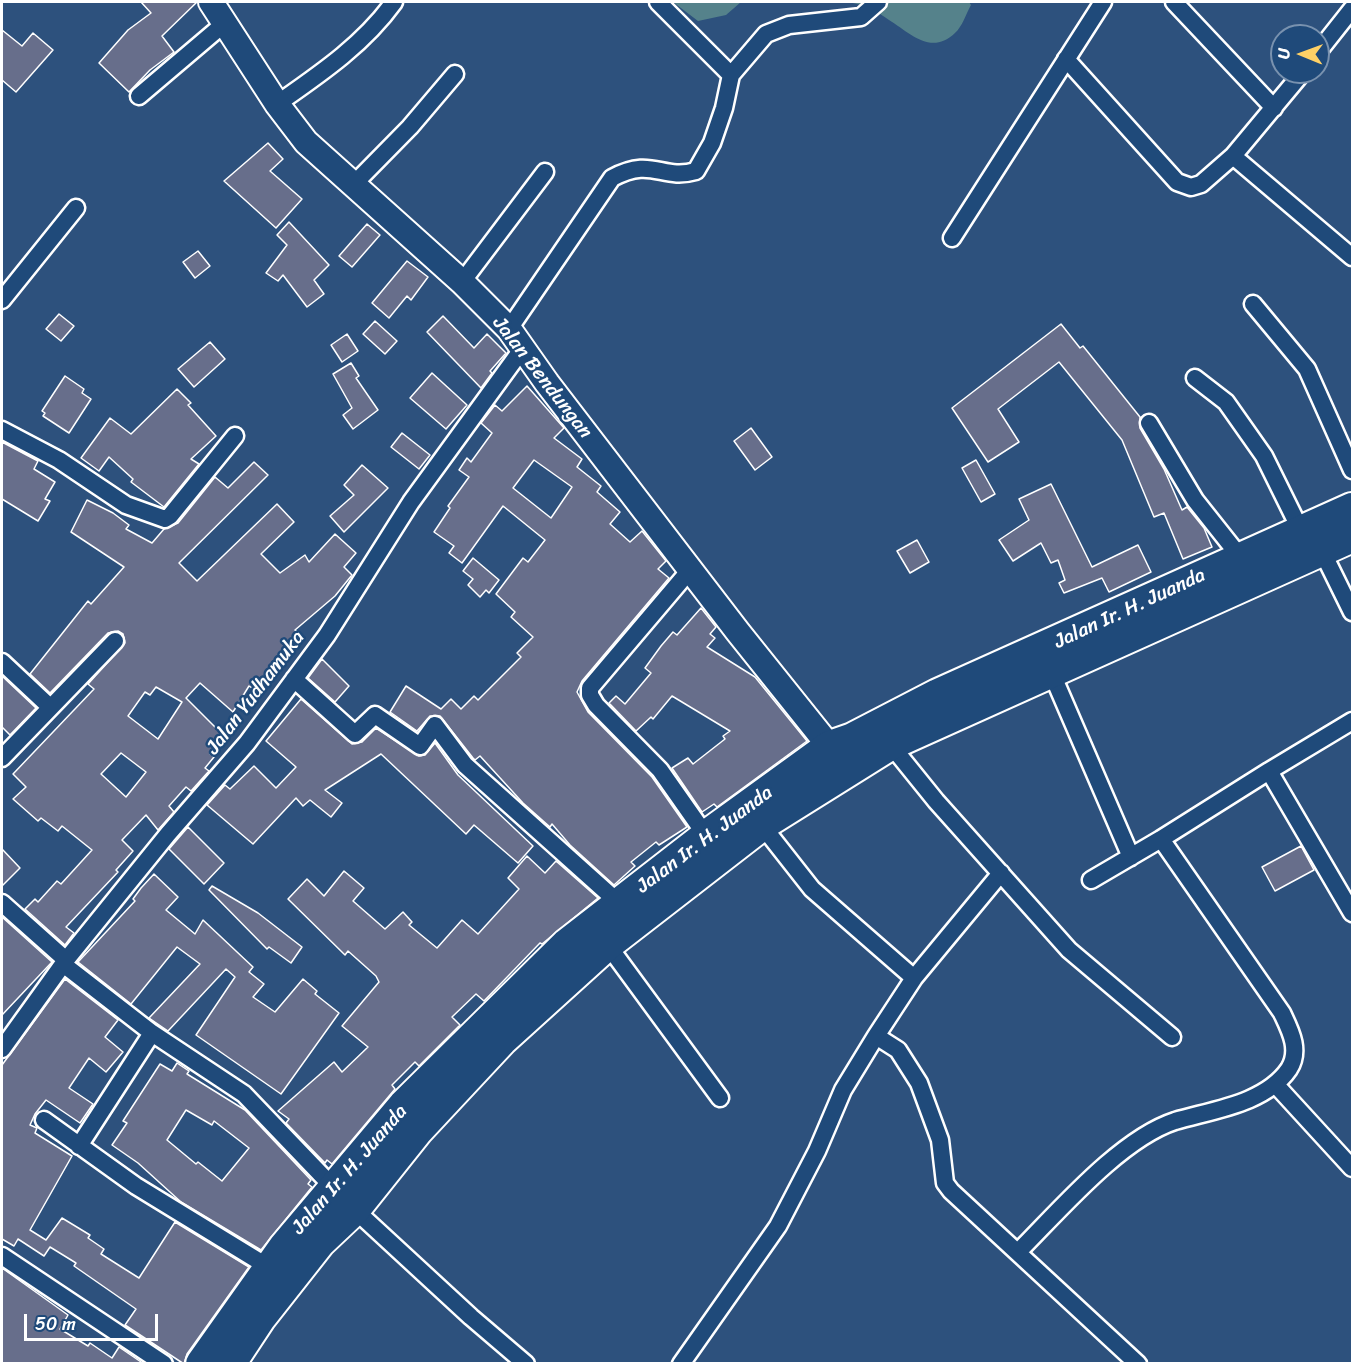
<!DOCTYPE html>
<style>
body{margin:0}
#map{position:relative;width:1354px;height:1365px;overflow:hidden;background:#2d517d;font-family:Sriracha,sans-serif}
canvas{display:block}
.frame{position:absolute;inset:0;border:3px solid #fff;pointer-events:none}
.north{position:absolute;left:1270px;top:24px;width:60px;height:60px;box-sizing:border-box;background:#1f4a7a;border:2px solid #7992af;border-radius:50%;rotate:271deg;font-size:16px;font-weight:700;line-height:24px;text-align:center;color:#fff}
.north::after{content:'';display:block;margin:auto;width:21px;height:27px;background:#ffd166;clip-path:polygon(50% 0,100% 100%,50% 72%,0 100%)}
.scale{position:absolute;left:24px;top:1314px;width:134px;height:27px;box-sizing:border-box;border:3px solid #fff;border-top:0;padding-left:8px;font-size:18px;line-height:21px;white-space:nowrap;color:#fff;-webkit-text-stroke:4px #1f4a7a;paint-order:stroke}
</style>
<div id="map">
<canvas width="1354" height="1365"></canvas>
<div class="frame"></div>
<div class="north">U</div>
<div class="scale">50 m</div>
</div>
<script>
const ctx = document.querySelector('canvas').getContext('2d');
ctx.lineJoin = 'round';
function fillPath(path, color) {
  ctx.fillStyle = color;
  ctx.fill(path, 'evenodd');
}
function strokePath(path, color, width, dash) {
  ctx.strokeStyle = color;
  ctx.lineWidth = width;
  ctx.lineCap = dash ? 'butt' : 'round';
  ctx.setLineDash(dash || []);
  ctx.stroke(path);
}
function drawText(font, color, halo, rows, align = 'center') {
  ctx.font = font + ' Sriracha,sans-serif';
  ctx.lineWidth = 5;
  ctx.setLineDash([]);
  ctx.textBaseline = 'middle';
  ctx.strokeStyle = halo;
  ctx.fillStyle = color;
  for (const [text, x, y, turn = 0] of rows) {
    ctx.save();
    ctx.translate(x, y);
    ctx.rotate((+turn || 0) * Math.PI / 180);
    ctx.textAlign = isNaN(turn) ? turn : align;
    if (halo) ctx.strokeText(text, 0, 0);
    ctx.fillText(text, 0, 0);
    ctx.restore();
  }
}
fillPath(new Path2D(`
 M673 2H741L726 15 698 21Z
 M846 2H969L971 5C966 14 962 27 955 33 931 56 910 33 889 20 877 11 861 3 846 2Z`), '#55828b');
const building = new Path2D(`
 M141 2H197L162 36 174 52 150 70 129 92 99 63 128 30 151 13Z
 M2 30 22 46 33 33 53 50 16 92 2 80Z
 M268 143 283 159 270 171 302 199 276 228 224 181Z
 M289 222 329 265 314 280 324 294 307 307 283 275 278 281 266 273 287 245 277 235Z
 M367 224 380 235 352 267 339 256Z
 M198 251 210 266 195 278 183 262Z
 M407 261 428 277 411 300 407 296 389 318 372 303Z
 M59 314 74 326 61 341 46 329Z
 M443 316 474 348 487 334 506 353 490 371 492 373 481 388 427 332Z
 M375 321 397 341 385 354 363 334Z
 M1061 324 1080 348 1083 346 1140 417V428L1164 469 1182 510 1187 507 1204 528 1212 547 1183 559 1164 513 1154 517 1122 440 1059 362 998 409 1019 442 988 462 952 408Z
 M347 334 358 351 342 362 331 345Z
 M210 342 225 359 194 387 178 369Z
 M351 363 359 376 356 378 378 410 353 429 343 415 352 408 333 374Z
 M432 373 467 405 446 429 410 398Z
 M65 376 84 389 82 393 91 399 69 433 43 416 45 413 42 411Z
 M527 386 564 428 554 438 582 459 577 467 601 486 597 492 620 512 610 524 630 542 642 531 666 561 658 569 669 578 582 681 577 692 588 712 652 777 687 827 659 845 656 842 631 862 635 866 614 885 570 845 552 824 550 827 523 803 480 756 475 760 473 758 440 716H430L417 731 390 712 406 686 441 709 451 699 461 709 474 696 478 700 521 657 517 653 533 637 511 617 515 612 496 594 523 558 528 562 545 540 503 506 462 563 449 553 454 546 434 532 450 508 448 506 469 477 459 470 467 458 471 462 492 433 481 423 495 405 502 411ZM534 460 572 487 551 518 513 488Z
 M177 389 191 403 188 405 216 436 191 459 199 464 164 507 131 482 133 479 109 457 99 471 81 458 110 418 131 434Z
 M751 428 772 457 755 470 734 441Z
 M402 433 430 455 419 469 391 447Z
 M2 442 38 461 34 469 55 482 45 499 50 501 38 521 2 499Z
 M976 460 995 494 981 502 962 468Z
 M254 462 268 475 179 563 197 581 277 504 294 522 261 554 280 573 305 555 309 562 335 534 356 553 344 567 352 575 335 596 295 630 299 634 273 663 255 690 249 686 233 712 200 683 186 698 224 736 210 754 214 757 205 768 209 771 191 791 186 787 169 806 174 812 158 830 146 815 122 840 133 851 116 870 118 872 66 927 74 933 65 945 25 909 35 899 38 902 57 881 61 884 92 850 62 826 58 831 41 818 38 821 13 799 26 787 13 774 94 689 88 684 125 643 123 634 118 631 108 633 50 693 30 674 88 601 91 604 124 567 71 532 87 500 113 513 129 525 126 529 152 543 164 529 178 523 215 477 228 488ZM156 687 182 702 158 739 128 716 145 692 150 695ZM121 753 146 772 126 797 101 774Z
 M362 465 388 488 344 532 330 516 354 495 344 485Z
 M1051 484 1092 567 1138 545 1151 572 1109 592 1102 578 1064 593 1059 583 1065 580 1058 560 1051 563 1041 543 1013 561 999 540 1029 520 1019 499Z
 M917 540 929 562 910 573 897 551Z
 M473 558 499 580 489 593 486 590 480 597 468 585 473 579 463 571Z
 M701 608 716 627 710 634 715 638 707 647 755 677 807 741 717 807 714 804 702 812 672 768 688 758 693 764 725 739 723 736 730 731 672 696 653 719 651 717 636 731 609 703 616 696 625 704 651 673 645 668 661 646 673 632 677 635Z
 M322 659 349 686 335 702 308 678Z
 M2 676 36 708 10 735 2 727Z
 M301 699 352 744 362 742 376 728 419 756 425 755 435 743 458 775 533 846 518 863 474 825 466 834 381 754 325 790 342 803 331 817 310 800 303 806 296 798 253 844 207 805 225 785 230 789 254 766 276 788 296 767 266 741Z
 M188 827 224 863 204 884 169 849Z
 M1301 846 1314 870 1275 891 1262 867Z
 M2 849 20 868 2 886Z
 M527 856 545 873 556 861 598 898 542 944 540 943 484 1001 476 994 452 1017 460 1025 419 1066 415 1062 392 1085 395 1089 332 1164 327 1160 325 1163 286 1123 289 1119 278 1111 334 1062 342 1072 368 1047 342 1026 379 982 376 976 348 951 345 955 288 899 307 879 324 896 344 871 364 888 353 901 385 929 403 912 412 922 409 925 437 948 462 920 478 934 519 889 508 878Z
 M154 874 178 897 166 910 195 934 203 920 253 967 249 972 264 984 253 997 275 1012 303 979 317 991 315 994 339 1013 281 1094 196 1035 235 977 226 969 168 1031 149 1018 200 964 177 947 131 1004 78 962 135 901 133 899 141 888Z
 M212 886 258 913 302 947 291 963 269 947 267 949 209 890Z
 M2 917 52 962 2 1015Z
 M65 979 118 1020 105 1037 123 1052 106 1072 89 1058 69 1088 93 1104 80 1123 46 1100 35 1114 30 1125 37 1128 35 1133 72 1156 30 1230 46 1240 62 1218 90 1235 88 1238 104 1249 101 1254 139 1278 175 1222 249 1267 187 1354 184 1364 125 1325 136 1309 74 1266 76 1263 50 1247 44 1256 18 1239 14 1246 2 1239V1065Z
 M177 1063 189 1071 187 1074 245 1110 311 1180 308 1184 312 1187 261 1250 181 1202 138 1163 112 1145 127 1123 123 1121 160 1064 172 1071ZM186 1110 212 1125 214 1121 249 1148 222 1181 198 1162 196 1164 167 1140Z
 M2 1268 68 1315 60 1329 88 1346 90 1343 112 1358 119 1347 144 1364H2Z`);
fillPath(building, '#676e8b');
strokePath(building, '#fff', 1.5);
const street = new Path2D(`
 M658 2 731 75
 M1174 2 1274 108
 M1318 52 1352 9
 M1066 59 1177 182 1191 187 1201 184 1233 156 1352 257
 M139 96 225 23
 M277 104C320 74 363 45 394 2
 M1233 156 1303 72
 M353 185 410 127 455 74
 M952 238 1103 2
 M462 282 545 172
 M2 300 76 208
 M1253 304 1307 369 1352 470
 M509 329 612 178C653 156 661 181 696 171L712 143 724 108 731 75 766 34 789 25 861 17 878 2
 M1195 378 1226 402 1264 456 1301 531
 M1149 423 1195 500 1241 558
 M2 430 59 460 126 505 165 519 170 516 235 436
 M1322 551 1352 612
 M690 570 590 688V695L596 705 660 770 707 837
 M2 662 50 707
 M1049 667 1131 857
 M294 679 355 734 375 715 420 746 435 725 465 765 620 904
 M1352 721 1269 771 1352 913
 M890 744 936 801 1069 950 1172 1037
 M2 758 115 641
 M757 819 812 889 914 978 876 1036 898 1050 919 1083 940 1140 945 1183 951 1191 1138 1364
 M1161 839 1269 771
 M2 903 66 960
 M607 944 720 1098
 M63 964 152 1033 244 1094 354 1209 471 1317 526 1364
 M914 978 1001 873
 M2 1049 66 960 168 834 247 743 327 635 411 502 523 348
 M1275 1084 1352 1168
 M44 1120 136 1186 270 1268
 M79 1146 152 1033
 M1018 1252C1059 1211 1120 1139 1175 1121 1212 1110 1265 1104 1289 1069 1301 1050 1290 1030 1282 1013L1161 839 1091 880
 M2 1256 164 1364
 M681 1364 778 1226 817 1151 843 1090 876 1036`);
const secondary = new Path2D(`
 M211 2 277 104 306 142 462 282 509 329 547 383 738 632 830 747`);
const highway = new Path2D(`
 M202 1364 285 1247 404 1106 567 945 710 834 830 747 853 739 938 695 1352 509
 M229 1364 260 1317 319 1242 354 1209 417 1130 501 1040 607 944 762 824 890 744 1352 536`);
strokePath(street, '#fff', 21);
strokePath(secondary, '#fff', 28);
strokePath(highway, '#fff', 36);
strokePath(street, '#1f4a7a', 16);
strokePath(secondary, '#1f4a7a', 24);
strokePath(highway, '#1f4a7a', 32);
drawText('20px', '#fff', '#1f4a7a', [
 ["Jalan Bendungan",542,378,52],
 ["Jalan Ir. H. Juanda",1130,609,-25],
 ["Jalan Yudhamuka",256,693,-53],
 ["Jalan Ir. H. Juanda",705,840,-37],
 ["Jalan Ir. H. Juanda",350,1170,-49]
]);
</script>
